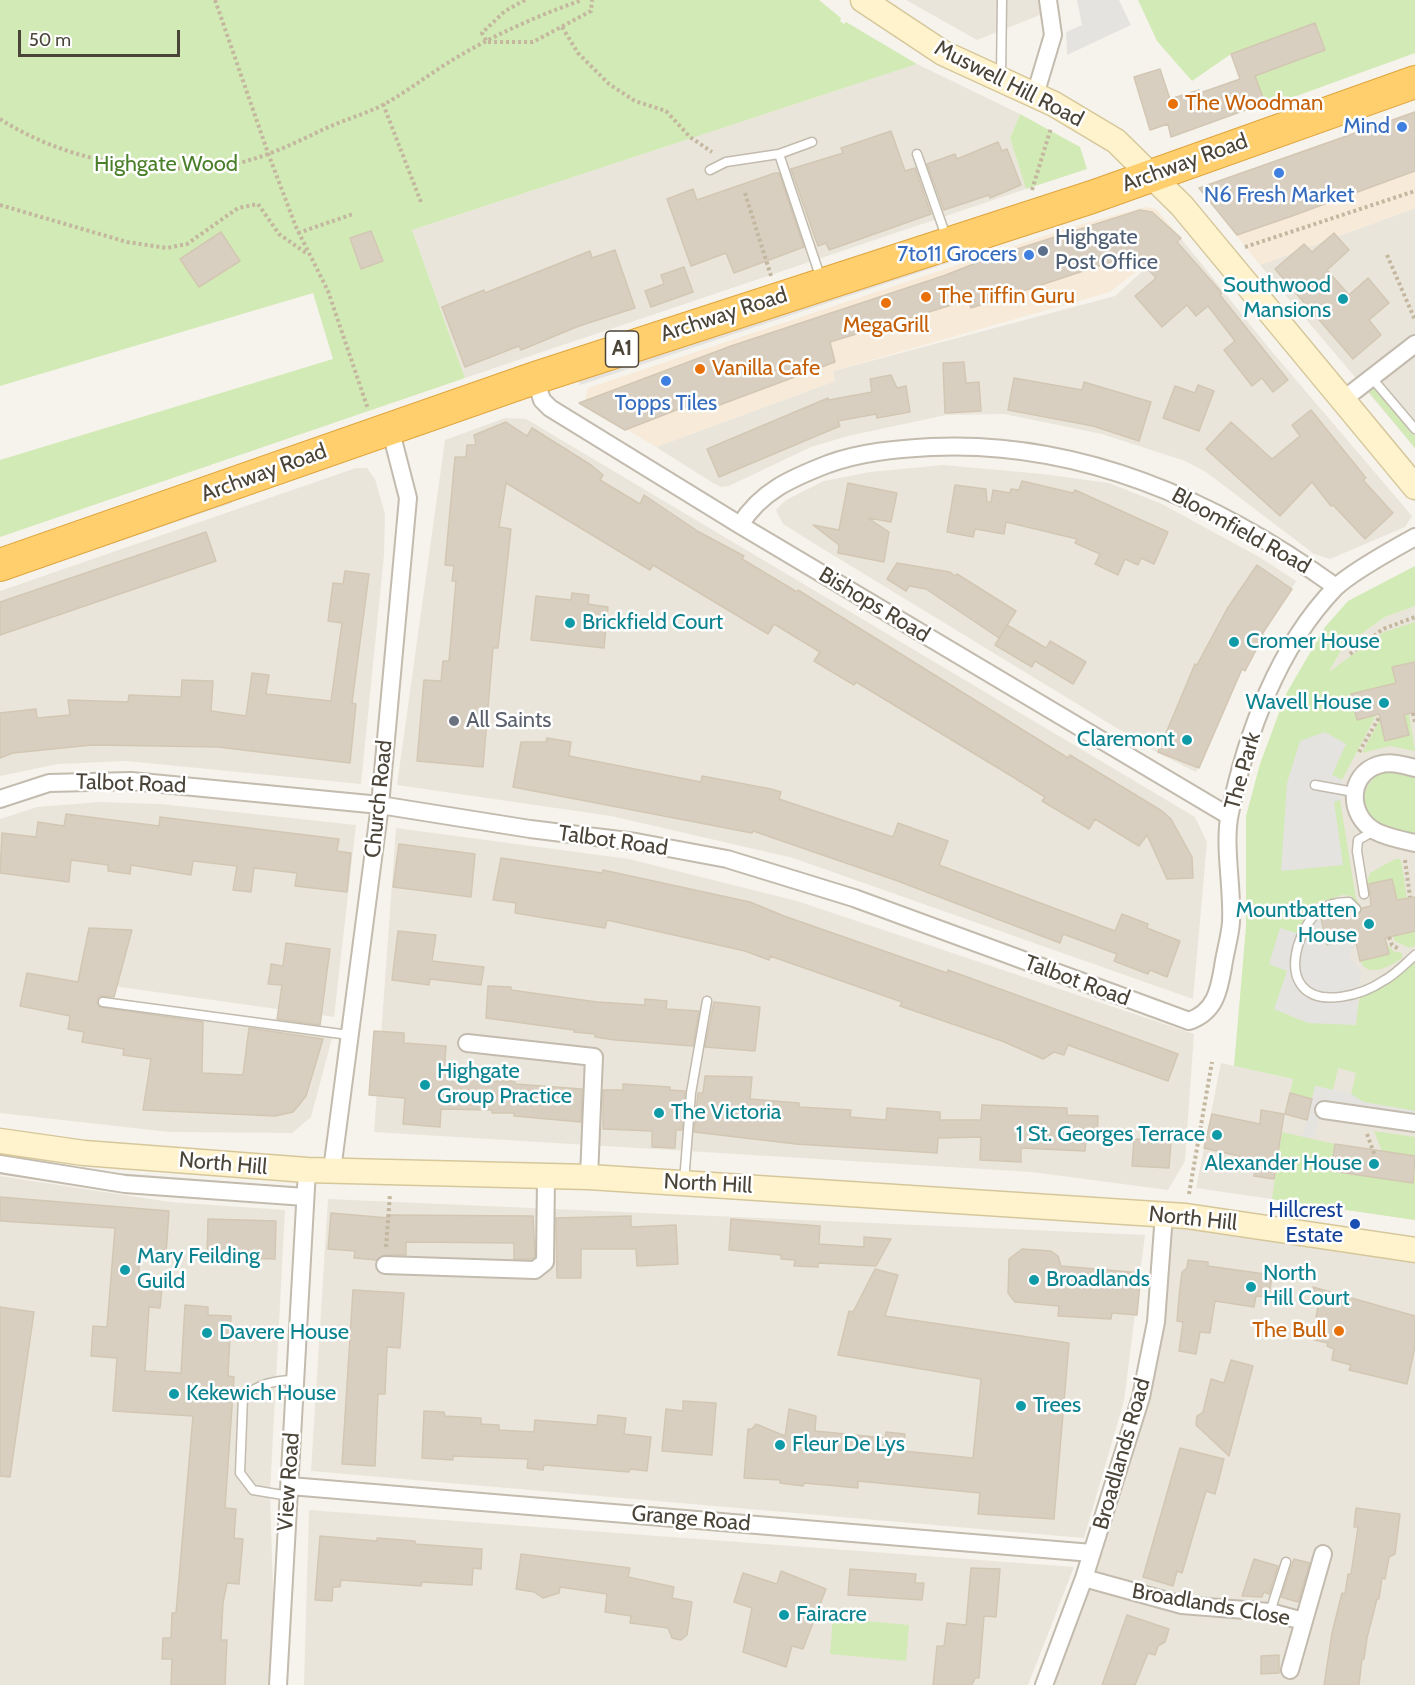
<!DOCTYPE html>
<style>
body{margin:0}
#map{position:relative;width:1415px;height:1685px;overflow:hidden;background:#f6f3ec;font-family:Cabin,sans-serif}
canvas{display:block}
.scale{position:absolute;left:18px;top:30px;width:162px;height:27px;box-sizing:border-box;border:3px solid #4b4439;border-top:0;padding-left:8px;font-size:18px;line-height:21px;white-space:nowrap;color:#4b4439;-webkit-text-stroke:4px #fff;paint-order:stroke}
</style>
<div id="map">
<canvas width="1415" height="1685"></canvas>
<div class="scale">50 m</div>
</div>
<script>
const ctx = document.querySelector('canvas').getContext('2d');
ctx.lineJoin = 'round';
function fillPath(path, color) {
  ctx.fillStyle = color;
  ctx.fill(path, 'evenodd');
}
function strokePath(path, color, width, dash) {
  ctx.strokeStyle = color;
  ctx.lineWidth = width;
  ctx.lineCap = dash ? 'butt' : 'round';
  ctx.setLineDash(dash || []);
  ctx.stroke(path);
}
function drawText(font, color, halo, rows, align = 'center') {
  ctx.font = font + ' Cabin,sans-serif';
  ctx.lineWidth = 5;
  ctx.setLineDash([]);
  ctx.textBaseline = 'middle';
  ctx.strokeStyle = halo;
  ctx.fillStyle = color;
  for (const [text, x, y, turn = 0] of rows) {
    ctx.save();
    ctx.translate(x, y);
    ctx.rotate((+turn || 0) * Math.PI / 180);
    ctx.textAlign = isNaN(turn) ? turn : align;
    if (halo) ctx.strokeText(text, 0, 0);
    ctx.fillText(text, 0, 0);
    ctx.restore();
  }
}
fillPath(new Path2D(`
 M906 0H1043L1045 13 977 40Z
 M917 64 1020 114 1010 138 1026 189 465 378 412 230Z
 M1415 208V448L1260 265Z
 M1180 237 1268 347 1412 516 1405 527 1330 559 1314 554 1206 472 1185 461 1102 434 1004 414 946 415 848 436 811 447 729 486 721 487 713 483 656 447 835 381 833 371 1115 296Z
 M505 418 526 419 538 426 1195 817 1207 842 1193 999 793 858 611 816 397 785 445 440Z
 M943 465 1043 474 1109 483 1162 504 1261 558 1296 581 1239 674 1196 772 1156 752 810 541 783 524 776 510 786 500 824 481 870 472Z
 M356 468H367L375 479 385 514 384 555 361 784 126 761 58 764 0 776V591Z
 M1415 606V1220L1196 1188 1221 1063 1293 1079 1307 869 1328 674 1343 647 1385 617Z
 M99 802 161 804 356 825 334 1017 77 981 73 1000 84 1005 332 1038 311 1117 292 1133 169 1132 0 1113V819L37 807Z
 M396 828 629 859 797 901 1194 1034 1185 1161 1168 1190 1032 1172 374 1132Z
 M0 1176 170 1202 285 1210 270 1493 276 1685H0Z
 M328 1199 1145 1235 1124 1401 1084 1538 311 1471Z
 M1164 1214 1415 1250V1685H1044L1141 1397Z
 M309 1510 1074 1567 1028 1685H304Z`), '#eae5da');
fillPath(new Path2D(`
 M1415 111V208L1260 265 1203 193 1205 185Z
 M1145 207 1156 209 1180 237 1110 292 833 371 835 381 656 447 584 404 588 388 1068 228Z`), '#f7ead8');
fillPath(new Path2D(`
 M0 0H819L841 18 840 21 844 24 846 22 917 64 412 230 465 378 0 537V460L333 359 313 293 0 386Z
 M1138 0H1415V53L1266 107 1255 76 1325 50 1315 23 1231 54 1192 81 1157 41Z
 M1020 114 1080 147 1087 169 1026 189 1010 138Z
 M1374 387 1415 436V448L1369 392Z
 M1415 566V606L1385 617 1343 647 1329 672 1384 632 1415 622V662L1393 667 1396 683 1351 694 1357 720 1376 715 1342 780 1332 775 1325 732 1334 801 1340 800 1356 899 1362 908 1359 909 1351 896 1343 895 1305 907 1304 924 1275 1009 1355 1025 1360 996 1386 985 1415 960V1111L1363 1102 1351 1094 1356 1073 1338 1068 1333 1090 1316 1086 1312 1099 1290 1093 1293 1079 1234 1066 1246 927V816L1260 764 1286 694 1325 627 1348 601Z
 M1409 714 1415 751 1390 746 1362 753 1380 719Z
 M1392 772 1415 778V837C1382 827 1341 815 1377 774Z
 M1395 859H1400L1402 865 1407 899 1397 901 1392 879 1366 885 1370 873Z
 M1415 931V946L1409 948 1395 941 1393 936Z
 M1387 944 1393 951 1402 953V958C1391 966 1368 979 1360 961L1389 954Z
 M1374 1131 1415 1137V1156L1382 1151Z
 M1282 1132 1335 1144 1413 1183 1415 1172V1220L1272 1199Z
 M833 1618 909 1625 906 1661 830 1654Z`), '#d2eab5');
fillPath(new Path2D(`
 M1077 0H1119L1131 25 1067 55 1066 32 1082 25Z
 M948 254 951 262 580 385 577 377Z
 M230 495 232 503 0 582V575Z
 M1325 732 1346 744 1332 775 1342 780 1340 800 1334 802 1343 865 1281 871 1287 783 1300 741Z
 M1321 918 1327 945 1355 938 1356 944 1350 951 1351 959 1361 971 1356 1025 1308 1023 1274 1009 1287 971 1269 964 1280 928 1299 934 1304 924Z
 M1315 1086 1351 1094 1363 1102 1415 1111V1119L1324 1102 1313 1139 1303 1136Z
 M120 1173 285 1186 284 1191 119 1179Z`), '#e5e3e0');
const building = new Path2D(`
 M1315 23 1325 50 1255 76 1265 103 1171 137 1168 124 1150 130 1134 77 1160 69 1170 99 1199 90 1200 93 1240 79 1231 54Z
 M1415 112V171L1292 216 1237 235 1199 188Z
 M891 131 905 171 915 168 931 214 829 250 826 243 818 246 791 169 843 153 841 148Z
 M998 142 1002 151 1007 149 1021 185 990 198 989 195 944 210 927 164 955 154 957 159Z
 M775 173H779L804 247 734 273 726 253 691 266 667 199 693 189 697 200Z
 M1140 210 1152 212 1181 238 1177 242 1222 293 1220 295 1288 380 1273 392 1262 378 1252 386 1224 350 1235 341 1208 306 1196 316 1187 305 1162 327 1135 296 1156 278 1135 254 971 308 968 300 830 342 835 362 706 410 702 400 625 430 579 403 731 346 943 276 989 258Z
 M371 231 383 261 361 269 350 238Z
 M221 232 240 261 199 287 180 259Z
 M1334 233 1349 250 1327 270 1349 295 1368 278 1389 303 1369 320 1381 335 1353 359 1275 269 1304 244 1312 252Z
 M615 250 635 308 579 326 521 350 519 346 465 367 442 307 484 290 485 293 590 251 592 258Z
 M684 267 693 292 651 307 645 291 664 284 661 275Z
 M964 362 966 383 979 382 981 411 945 413 943 363Z
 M891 375 897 388 906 386 910 412 877 418 876 414 838 421 840 426 719 477 707 449 828 398 829 400 872 392 870 379Z
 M1014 378 1082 390 1084 382 1151 402 1139 441 1093 426 1008 410Z
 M1198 385 1214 391 1199 431 1163 418 1175 386 1195 393Z
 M1311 410 1366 478 1363 480 1393 513 1365 539 1333 505 1331 506 1312 482 1280 516 1206 449 1231 422 1272 459 1300 436 1292 425Z
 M506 422 527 436 532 428 591 465 603 475 600 480 640 504 644 495 699 532 744 556 742 559 797 592 798 590 1068 758 1070 755 1162 811 1171 819 1192 857 1193 878 1167 879 1147 835 1139 846 1095 819 1089 829 1042 801 1045 797 1013 777 856 682 854 685 814 661 820 652 774 624 768 634 653 565 650 570 506 483 499 527 511 529 498 648H493L483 767 417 761 424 680 441 681 443 661H449L456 581H452L454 566 445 565 455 457H466L467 445H476L474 435Z
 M1022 481 1073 493 1075 490 1168 532 1154 564 1141 558 1138 565 1125 559 1118 575 1095 564 1100 554 1075 543 1077 539 1006 522 1004 534 975 529 973 537 947 532 955 485 986 489 987 502H991L993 490 1010 493 1011 489 1019 490Z
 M848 483 897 493 891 522 868 518 889 532 884 562 838 553 839 545 813 525 839 530Z
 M206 532 216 561 0 635V602Z
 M897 563 950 572 955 576 957 574 1016 611 999 638 926 589 909 586 906 591 887 579Z
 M1257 565 1292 589 1262 634 1264 635 1245 671 1242 669 1199 768 1158 752 1195 664 1197 665 1227 609Z
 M345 571 369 574 352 703 356 704 350 763 218 747 158 746 92 745 13 753 0 758V713L36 709 37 718 70 715 68 700 128 702 129 695 181 697 182 680 213 681 211 711 246 716 252 673 269 675 266 694 331 701 342 623 328 621 333 583 343 584Z
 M572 593 589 595 588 604 608 607 604 648 531 640 536 596 571 600Z
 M1007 625 1046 648 1050 641 1086 662 1073 684 1035 661 1032 667 995 645Z
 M1415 662V712L1404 715 1409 735 1385 741 1379 714 1357 720 1351 694 1396 683 1392 667Z
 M547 738 571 742 569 756 701 782 702 776 771 789 781 792 779 799 893 837 898 823 948 841 939 865 1115 931 1122 914 1148 924 1147 928 1180 941 1167 977 1150 970 1148 974 1114 961 1117 954 1063 934 1060 943 895 880 753 831 752 833 513 787 521 742H546Z
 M66 814 159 826 160 817 339 839 337 851 351 853 347 892 295 886 297 873 254 868 251 892 233 890 237 866 193 861 191 875 131 865 130 874 108 871V865L71 860 69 882 0 873 2 833 36 837 38 822 64 826Z
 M399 844 475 854 471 897 393 887Z
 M501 858 602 873 603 870 750 902 784 916 947 973 948 970 1178 1054 1168 1081 1068 1045 1064 1055 1054 1052 1043 1059 1002 1041 900 1006 902 1002 770 956 769 960 745 951 607 920 605 928 515 913 516 903 493 900Z
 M1392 879 1397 900 1415 897V931L1385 938 1389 954 1360 961 1355 938 1327 945 1321 918 1349 911 1358 915 1362 908 1371 906 1369 884Z
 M89 928 132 930 114 997 100 996 97 1002 99 1007 203 1022 202 1073 243 1075 249 1028 323 1039 306 1096 299 1105 293 1112 275 1116 143 1110 151 1059 123 1055 124 1049 82 1042 84 1032 68 1029 70 1016 20 1006 27 973 78 982Z
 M398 931 436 935 432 961 484 967 481 985 430 979 429 985 392 980Z
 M286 943 330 949 320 1025 277 1019 282 985 268 984 270 973 271 964 283 966Z
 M488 986 511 987V990L597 1002 645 1005V999L667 1001 666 1009 699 1011 693 1046 615 1040 595 1037V1034L574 1032V1030L486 1018Z
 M714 1002 760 1007 755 1051 705 1047Z
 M374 1031 404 1033V1043L446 1046 444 1073 471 1074V1077H492V1081H515V1084L582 1089 581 1122 514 1116V1113H492V1110L441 1109 440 1127 403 1124 405 1098 369 1095Z
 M705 1076 752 1077 750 1099 799 1103V1107L851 1110 850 1117 886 1120 887 1108 940 1112V1120H981L982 1105 1067 1108V1115L1098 1116 1097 1141H1086L1085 1151 1021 1148V1162L980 1160 981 1137 938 1138 937 1153 796 1144 694 1132 698 1093H703Z
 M623 1084 670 1087V1090L685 1091 682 1130H676L675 1148 652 1147V1131L603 1129V1090H623Z
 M1290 1093 1312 1099 1307 1120 1285 1114Z
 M1261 1110 1284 1114 1274 1179 1254 1176 1256 1160 1204 1148 1212 1114 1260 1124Z
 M1134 1139 1171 1141 1169 1168 1132 1166Z
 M1335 1144 1415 1156 1413 1183 1331 1171Z
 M0 1197 169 1211 166 1254 140 1252 138 1286 162 1288 160 1308 149 1307 145 1371 181 1373 185 1305 208 1307V1315L231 1316 228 1376 234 1377 225 1508 236 1509 234 1538 243 1539 239 1584 227 1583 223 1603 221 1640H227L225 1685H171L172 1659H162L163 1638H171L172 1613H176L193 1416 113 1411 117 1358 91 1356 93 1326 107 1327 115 1228 0 1221Z
 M331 1213 389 1218 390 1215 533 1216 535 1257 531 1259H514V1243L406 1242V1255H385L376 1260 354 1258 355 1251 328 1249Z
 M631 1216V1227L676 1225 678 1264 637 1266 636 1249H581V1278H557L556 1218Z
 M208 1219 276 1221 275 1259 207 1257Z
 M731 1219 820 1226 819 1244 864 1247V1237L891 1239 876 1266 818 1263V1267L794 1266 795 1260 781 1259V1255L729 1250Z
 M1022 1249 1051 1251 1058 1256 1061 1266 1141 1273 1137 1315 1112 1313 1111 1319 1058 1316 1059 1306 1015 1302 1008 1293 1009 1259Z
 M1188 1260 1208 1262V1266L1272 1275 1269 1297 1256 1296 1254 1307 1215 1301 1210 1333 1200 1332 1196 1354 1179 1351 1183 1322 1177 1321 1179 1297 1182 1272 1187 1268Z
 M875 1269 898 1275 885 1316 1069 1343 1054 1519 978 1514 980 1493 858 1481V1488L804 1483 803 1486 780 1483V1480L744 1478 748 1429H752L756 1424 785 1436 789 1409 816 1416 815 1431 885 1438 886 1432 905 1434 903 1451 973 1458 981 1379 838 1355 849 1311 853 1312Z
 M1313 1287 1415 1316V1346L1407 1384 1349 1370 1351 1365 1332 1360 1334 1349 1327 1346 1328 1343 1314 1340 1322 1318 1316 1317 1319 1302Z
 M353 1290 404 1293 400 1348 387 1347 385 1394H378L375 1466 342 1464Z
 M0 1307 34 1312 10 1477 0 1476Z
 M1231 1360 1253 1366 1229 1456 1196 1425 1197 1416 1203 1412 1211 1379 1224 1383Z
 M683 1401 716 1403 712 1455 662 1451 666 1409 683 1411Z
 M424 1411 444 1412 445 1416 481 1418V1424L499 1425V1430L534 1432 535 1420 597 1425 598 1415 626 1418 624 1434 651 1437 647 1471 630 1469 629 1472 544 1465 543 1470 527 1468 528 1459 453 1456V1460L422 1458Z
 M1180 1448 1224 1459 1215 1494 1206 1491 1182 1573 1177 1571 1173 1586 1143 1577Z
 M1356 1508 1400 1514 1395 1554 1389 1557 1385 1579 1382 1578 1379 1599H1377L1367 1638 1364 1659H1362L1359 1685H1324L1332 1633 1342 1593 1345 1594 1348 1574H1351L1358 1527H1354Z
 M320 1536 377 1541V1538L415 1541V1544L482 1549 481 1569 473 1568 472 1585 422 1582 421 1586 341 1580 340 1587H333L332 1601 315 1600Z
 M521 1554 630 1568 628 1577 674 1587 672 1598 692 1602 687 1635 681 1640 672 1638 668 1628 630 1623 631 1616 605 1612 607 1594 560 1587 559 1593 543 1598 534 1592 516 1589Z
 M1254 1559 1278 1566 1269 1594 1264 1592 1262 1597 1242 1596Z
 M1294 1559 1310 1563 1298 1602 1281 1597Z
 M971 1568 1000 1569 996 1617 984 1616 979 1678H975L972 1685H933L937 1646H944L947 1623 966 1625Z
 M850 1569 916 1574 915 1583H924L922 1600 848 1595Z
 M781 1571 826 1589 803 1649 792 1646 786 1667 743 1652 752 1608 734 1602 743 1573 777 1584Z
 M1127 1615 1169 1629 1165 1642 1158 1646 1155 1655 1148 1653 1135 1685H1102Z
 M1279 1655V1673L1261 1674V1656Z`);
fillPath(building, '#d8cfc1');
strokePath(building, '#d3c7b4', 1.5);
const lane = new Path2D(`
 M1001 77 1002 0
 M779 154 812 142
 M917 154 947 239
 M710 170 726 162 779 154 821 279
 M1371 377 1415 429
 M1315 785 1354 792
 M1364 894 1357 851 1358 840 1374 831
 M1356 909 1349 902C1339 902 1327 904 1319 911 1301 925 1286 966 1302 986 1320 1008 1364 994 1383 981 1395 975 1405 964 1415 955
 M103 1002 349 1035
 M684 1182 691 1093 707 1001
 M289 1496 253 1490 240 1473 243 1397C259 1384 275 1380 295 1380
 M1270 1612 1286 1562`);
const street = new Path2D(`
 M1035 95 1053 35 1048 0
 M535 378 542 400 550 408 740 525 1229 816
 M1344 399 1415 344
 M740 525C761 491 792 478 828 464 861 452 896 449 931 447 1080 440 1217 501 1336 587
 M1415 768C1403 765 1391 761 1378 765 1347 775 1348 816 1375 831 1386 837 1402 840 1415 843
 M0 799 49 783 131 781 380 805 530 829 636 842 727 859 854 898 1189 1021C1215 1012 1219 991 1223 967 1225 952 1230 937 1231 922 1233 889 1223 844 1230 813 1246 735 1278 647 1335 588 1350 573 1395 548 1415 537
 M467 1043 594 1057 589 1177
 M1324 1110 1415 1123
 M0 1164 125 1184 305 1197
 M332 1170 380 805 408 498 390 428
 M385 1265 535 1270 545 1262 546 1177
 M290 1486 1092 1553
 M1084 1578 1182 1605 1270 1612 1303 1621
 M1290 1670 1323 1554
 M278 1685 307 1170
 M1044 1685 1084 1578 1141 1397 1156 1322 1164 1214`);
const secondary = new Path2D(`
 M863 0 943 53 1054 104 1116 141 1182 206 1415 487
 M0 1141 84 1153 307 1170 589 1177 1186 1216 1415 1250`);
const highway = new Path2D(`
 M0 565 535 378 1092 197 1415 82`);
strokePath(lane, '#c2bbae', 11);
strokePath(street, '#c2bbae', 20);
strokePath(secondary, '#d6c79b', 27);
strokePath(highway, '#e0a43c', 34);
strokePath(new Path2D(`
 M215 0 268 153 296 227 328 291 368 409
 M525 0 505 11 482 33 487 42H533L591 11 592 0
 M562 27 578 53 609 84 635 101 666 111 690 137 712 152
 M383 104 421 202
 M0 119C65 161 152 176 228 165 260 160 293 144 322 130 341 121 362 115 381 106 407 92 429 74 454 59 494 35 539 15 582 0
 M1032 190 1051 128
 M745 193 771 276
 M0 205 127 242 167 248 187 244 238 208 258 204 279 234 306 253
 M298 233 353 214
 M1245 247 1415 191
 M1387 255 1415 320
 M1350 654 1383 629 1415 617
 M1413 713 1415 722
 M1359 752 1380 716
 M1405 860 1410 897
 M1389 937 1392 945 1399 949
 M1367 1134 1375 1156
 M1189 1194 1212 1062
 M386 1247 390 1194`), '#c4b79f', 4, [3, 3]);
strokePath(lane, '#fff', 8);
strokePath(street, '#fff', 16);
strokePath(secondary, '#fff3cd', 24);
strokePath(highway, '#ffcf6e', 32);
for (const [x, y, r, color] of [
 [1173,104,6,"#e8710a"],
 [1402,127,6,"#3f7fe0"],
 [1279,173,6,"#3f7fe0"],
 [1043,251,6,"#5c6f8a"],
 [1029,255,6,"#3f7fe0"],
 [926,297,6,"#e8710a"],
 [1343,299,6,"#0f9aa8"],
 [886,303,6,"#e8710a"],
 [700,369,6,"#e8710a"],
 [666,381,6,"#3f7fe0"],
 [570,623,6,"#0f9aa8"],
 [1234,642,6,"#0f9aa8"],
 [1384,703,6,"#0f9aa8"],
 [454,721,6,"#6b7280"],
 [1187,740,6,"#0f9aa8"],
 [1369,924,6,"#0f9aa8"],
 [425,1085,6,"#0f9aa8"],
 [659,1113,6,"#0f9aa8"],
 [1217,1135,6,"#0f9aa8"],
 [1374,1164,6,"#0f9aa8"],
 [1355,1224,6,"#1a4fb4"],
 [125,1270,6,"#0f9aa8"],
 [1034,1280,6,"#0f9aa8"],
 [1251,1287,6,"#0f9aa8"],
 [1339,1331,6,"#e8710a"],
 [207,1333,6,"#0f9aa8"],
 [174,1394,6,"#0f9aa8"],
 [1021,1406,6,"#0f9aa8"],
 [780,1445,6,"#0f9aa8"],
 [784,1615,6,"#0f9aa8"]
]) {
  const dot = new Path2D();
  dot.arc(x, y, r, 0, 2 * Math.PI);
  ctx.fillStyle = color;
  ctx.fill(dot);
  strokePath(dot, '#fff', 2);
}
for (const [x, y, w] of [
 [622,349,33]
]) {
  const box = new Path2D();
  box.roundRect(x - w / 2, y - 18, w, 36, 4.5);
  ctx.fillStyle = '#fff';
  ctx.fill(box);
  strokePath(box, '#4b4439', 1.5);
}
drawText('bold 21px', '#4b4439', null, [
 ["A1",622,349]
]);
drawText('22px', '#4b4439', '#fff', [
 ["Muswell Hill Road",1009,84,27],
 ["Archway Road",1185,163,-20],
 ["Archway Road",724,315,-18],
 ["Archway Road",264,473,-20],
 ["Bloomfield Road",1241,531,29],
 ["Bishops Road",874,605,31],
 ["The Park",1243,771,-74],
 ["Talbot Road",131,784,2],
 ["Church Road",379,799,-84],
 ["Talbot Road",613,841,8],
 ["Talbot Road",1077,981,20],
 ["North Hill",223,1164,5],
 ["North Hill",708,1184,3],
 ["North Hill",1193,1219,6],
 ["Broadlands Road",1122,1454,-74],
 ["View Road",289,1482,-86],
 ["Grange Road",691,1519,5],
 ["Broadlands Close",1211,1605,10]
]);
drawText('22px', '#c56008', '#fff', [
 ["The Woodman",1185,104],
 ["The Tiffin Guru",938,297],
 ["MegaGrill",886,326,"center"],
 ["Vanilla Cafe",712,369],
 ["The Bull",1327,1331,"right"]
], 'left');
drawText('22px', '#366cbe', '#fff', [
 ["Mind",1390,127],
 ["N6 Fresh Market",1279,196,"center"],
 ["7to11 Grocers",1017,255],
 ["Topps Tiles",666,404,"center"]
], 'right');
drawText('22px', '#4a7f2a', '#fff', [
 ["Highgate Wood",166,165]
]);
drawText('22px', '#4e5e75', '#fff', [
 ["Highgate",1055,238],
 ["Post Office",1055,263]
], 'left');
drawText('22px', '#0d838f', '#fff', [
 ["Southwood",1331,286,"right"],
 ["Mansions",1331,311,"right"],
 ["Brickfield Court",582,623],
 ["Cromer House",1246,642],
 ["Wavell House",1372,703,"right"],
 ["Claremont",1175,740,"right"],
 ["Mountbatten",1357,911,"right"],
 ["House",1357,936,"right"],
 ["Highgate",437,1072],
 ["Group Practice",437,1097],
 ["The Victoria",671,1113],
 ["1 St. Georges Terrace",1205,1135,"right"],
 ["Alexander House",1362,1164,"right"],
 ["Mary Feilding",137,1257],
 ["Guild",137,1282],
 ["North",1263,1274],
 ["Hill Court",1263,1299],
 ["Broadlands",1046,1280],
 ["Davere House",219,1333],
 ["Kekewich House",186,1394],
 ["Trees",1033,1406],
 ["Fleur De Lys",792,1445],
 ["Fairacre",796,1615]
], 'left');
drawText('22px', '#5b616d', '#fff', [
 ["All Saints",466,721]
], 'left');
drawText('22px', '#164399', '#fff', [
 ["Hillcrest",1343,1211],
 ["Estate",1343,1236]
], 'right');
</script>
